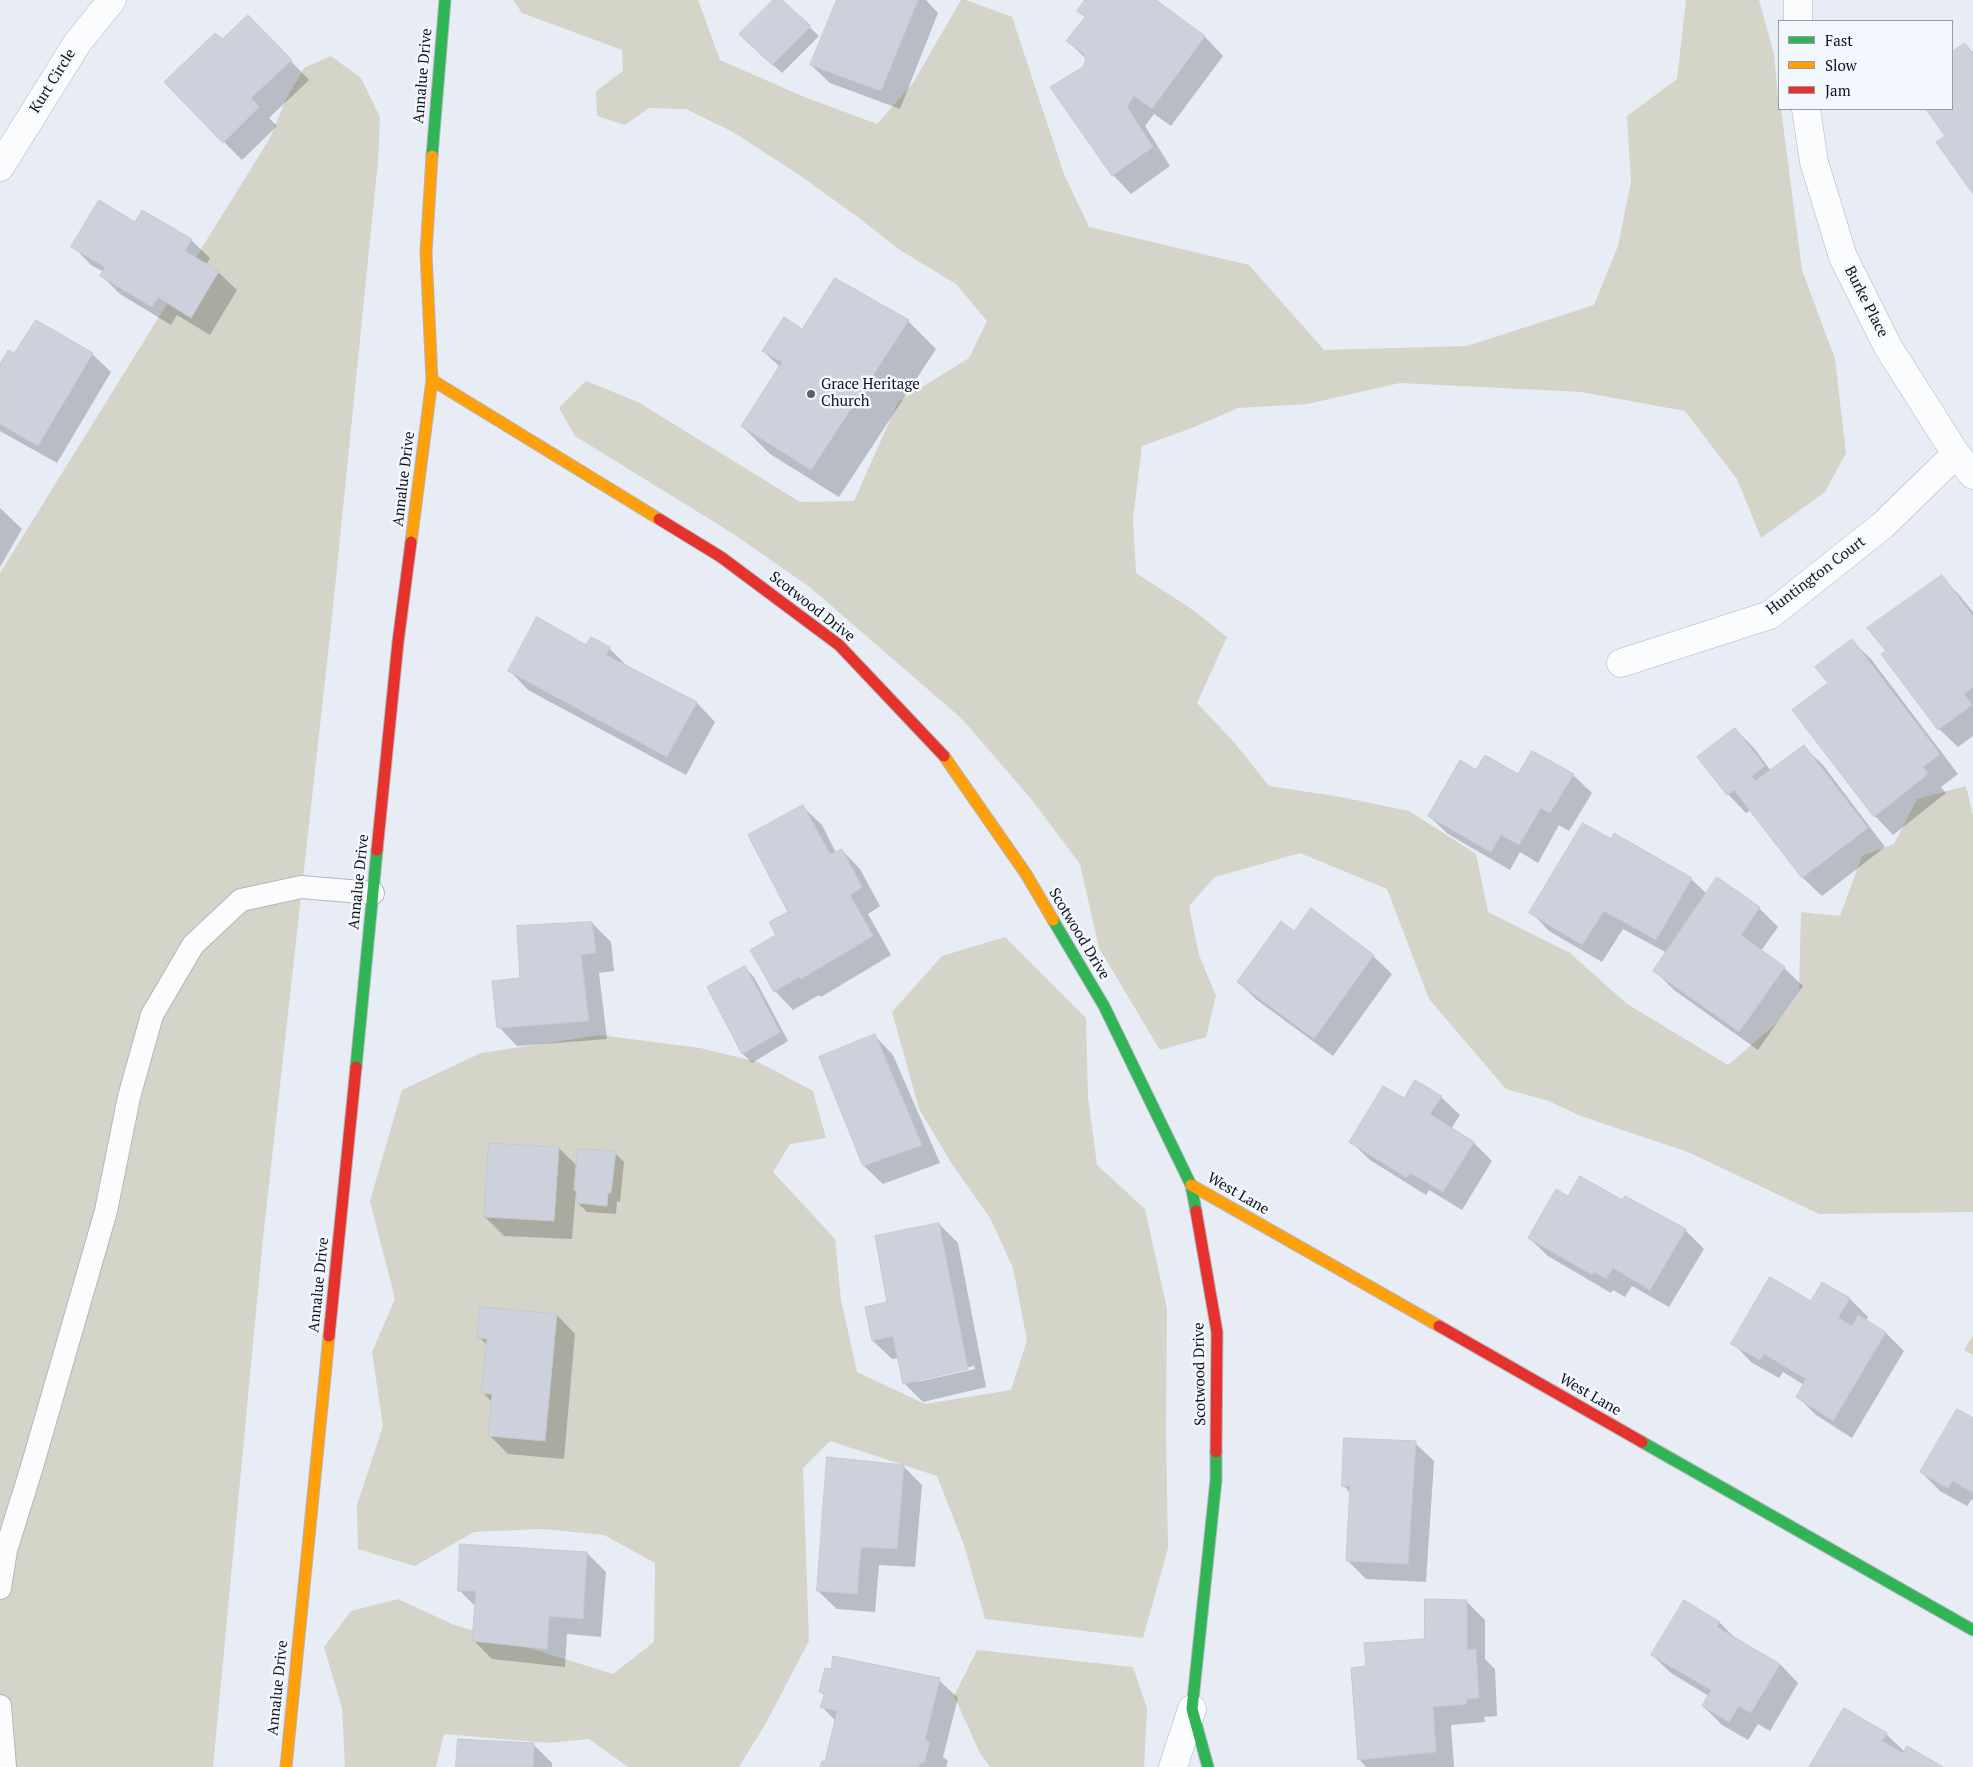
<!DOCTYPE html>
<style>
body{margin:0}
#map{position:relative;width:1973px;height:1767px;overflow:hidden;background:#e7ecf5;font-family:"PT Serif",serif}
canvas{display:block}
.legend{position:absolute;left:1778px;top:20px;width:175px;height:90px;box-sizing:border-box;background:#f3f7fe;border:1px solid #999ca2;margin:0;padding:6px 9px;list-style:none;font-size:15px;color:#111319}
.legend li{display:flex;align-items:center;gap:10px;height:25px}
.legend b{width:25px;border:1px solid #999ca2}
</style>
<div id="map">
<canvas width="1973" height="1767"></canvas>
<ul class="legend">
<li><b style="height:6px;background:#30b455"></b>Fast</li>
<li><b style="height:6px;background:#ff9f0a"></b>Slow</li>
<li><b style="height:6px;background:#e5322d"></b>Jam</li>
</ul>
</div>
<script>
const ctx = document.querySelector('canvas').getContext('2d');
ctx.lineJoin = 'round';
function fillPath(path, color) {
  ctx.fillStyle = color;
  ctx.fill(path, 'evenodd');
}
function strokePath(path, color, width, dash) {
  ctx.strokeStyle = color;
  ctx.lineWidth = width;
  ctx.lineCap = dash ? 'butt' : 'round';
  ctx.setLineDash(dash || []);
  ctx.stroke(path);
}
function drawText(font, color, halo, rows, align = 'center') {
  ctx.font = font + ' "PT Serif",serif';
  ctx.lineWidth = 5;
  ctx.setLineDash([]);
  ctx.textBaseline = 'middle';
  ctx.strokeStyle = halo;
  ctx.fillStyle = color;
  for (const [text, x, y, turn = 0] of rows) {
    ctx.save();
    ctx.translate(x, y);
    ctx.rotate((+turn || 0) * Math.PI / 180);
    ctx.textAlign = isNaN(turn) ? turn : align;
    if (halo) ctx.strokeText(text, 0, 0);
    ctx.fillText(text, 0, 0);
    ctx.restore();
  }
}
fillPath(new Path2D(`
 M513 0H698L720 60 802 96 877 124 913 83 961 0H966L1012 17 1064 174 1089 227 1249 265 1324 350 1467 346 1594 305 1618 246 1631 182 1627 116 1677 79 1686 0H1759L1774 54 1779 109H1781L1802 270 1835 359 1846 453 1825 492 1761 538 1737 479 1685 411 1581 392 1400 383 1307 404 1238 408 1192 428 1142 446 1133 519 1136 573 1190 608 1227 637 1197 703 1233 741 1269 786 1341 797 1409 811 1476 854 1488 912 1570 953 1627 1004 1728 1065 1778 1022 1799 992 1801 912 1840 916 1862 856 1894 844 1917 799 1966 786 1973 816V1212L1819 1214 1688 1152 1578 1115 1549 1101 1506 1089 1429 999 1387 889 1300 853 1215 877 1189 906 1199 955 1216 996 1206 1037 1160 1050 1099 948 1080 864 1032 800 962 719 811 588 732 533 575 436 559 408 586 381 638 402 800 502 854 501 898 402 969 358 987 321 956 284 900 250 859 218 798 174 733 132 686 109 649 108 625 125 597 116 596 91 623 71 622 50 522 13Z
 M331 56 361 78 380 117 378 161 331 627 263 1238 213 1767H0V573L270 138 286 99 304 68Z
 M1005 937 1086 1018 1088 1097 1097 1165 1145 1209 1167 1309 1166 1430 1168 1548 1143 1638 985 1619 964 1545 937 1476 830 1441 803 1468 809 1641 766 1723 739 1767H628L589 1739 549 1743 444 1734 436 1767H345L342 1708 324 1647 351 1611 398 1599 452 1624 613 1674 654 1642 655 1563 604 1535 543 1529 474 1532 415 1566 358 1549 357 1505 383 1426 372 1352 395 1299 370 1201 402 1090 481 1053 600 1035 700 1048 758 1062 813 1091 826 1138 790 1144 773 1172 835 1239 841 1300 857 1372 925 1404 1011 1390 1027 1340 1013 1268 990 1218 952 1164 919 1109 892 1012 942 956Z
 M1973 1335V1355L1964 1350Z
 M977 1650 1133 1667 1147 1708 1144 1767H990L980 1753 954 1696Z`), '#d4d5c8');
fillPath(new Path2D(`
 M775 0H780L819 36 782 73 749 43Z
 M838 0H926L938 13 900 109 830 83 811 65Z
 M1087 0H1153L1205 37 1223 56 1171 126 1154 114 1145 126 1170 166 1131 194 1113 175 1084 68 1087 60 1068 41 1086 18 1079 11Z
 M267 36 309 80 269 118 277 126 242 160 224 142 222 41Z
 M1965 44 1973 52V192L1946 136 1928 109H1952V53Z
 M136 223 191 240 210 258 206 265 218 272 237 290 210 335 177 315 171 325 120 294 102 276 104 272 91 265 73 246Z
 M836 279 908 321 936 349 839 497 770 454 742 426 780 367 763 351 802 330Z
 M92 354 111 372 57 463 0 431V366Z
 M0 508 22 529 0 567Z
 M1942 577 1960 596 1973 612V736L1958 747 1939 729 1888 651Z
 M1852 641 1871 659 1958 774 1941 787 1946 793 1893 835 1875 816 1829 684Z
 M587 646 609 648 628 667 697 703 715 722 686 775 528 690 510 671Z
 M1735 729 1754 748 1771 771 1804 747 1823 765 1885 847 1822 896 1803 878 1751 810 1746 813 1728 794Z
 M1477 772 1519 775H1573L1592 793 1569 831 1559 825 1538 863 1520 852 1510 870 1448 834 1429 816Z
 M803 807 822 825 836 853 842 850 860 869 880 906 868 914 891 955 821 997 819 995 793 1010 775 991 777 936 789 912Z
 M1611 840 1691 879 1707 894 1759 908 1778 927 1761 951 1784 968 1803 986 1758 1050 1674 990 1655 971 1667 953 1623 929 1602 962 1549 931 1531 912Z
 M592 923 611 942 614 971 599 973 607 1039 517 1046 499 1027 522 980Z
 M1295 933 1373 956 1392 974 1333 1056 1257 1000 1238 982Z
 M745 968 754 977 788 1041 752 1063 743 1054 709 988Z
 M875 1036 893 1055 940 1163 883 1184 864 1166 821 1058Z
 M1441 1097 1460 1115 1451 1129 1474 1143 1492 1161 1462 1210 1429 1190 1426 1195 1370 1160 1351 1142 1404 1100Z
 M559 1148 578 1167 615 1153 624 1162 620 1202 617 1201 616 1214 587 1212 578 1203 579 1193 576 1190 572 1239 504 1236 485 1217Z
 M1623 1201 1685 1230 1704 1249 1669 1307 1632 1286 1625 1297 1613 1290 1611 1293 1548 1256 1529 1238Z
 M939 1224 958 1243 986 1387 923 1402 904 1383 899 1358 892 1359 873 1341 888 1303ZM974 1366 975 1369 917 1382V1379Z
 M1823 1284 1850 1299 1868 1317 1866 1321 1886 1333 1904 1351 1852 1438 1816 1415 1797 1396 1804 1385 1783 1372 1779 1378 1751 1362 1733 1343 1812 1303Z
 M557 1315 575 1334 564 1459 508 1454 490 1436 493 1403 483 1393 488 1346 479 1337Z
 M1973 1419V1500L1972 1499 1967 1506 1940 1491 1921 1472Z
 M1415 1443 1434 1461 1426 1582 1366 1579 1347 1560 1351 1494 1344 1486Z
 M903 1466 922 1485 915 1567 879 1565 875 1612 837 1609 818 1591Z
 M587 1553 606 1572 601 1637 567 1634 565 1667 492 1659 474 1641 476 1607 459 1590Z
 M1466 1601 1485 1620V1659L1495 1669 1497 1716 1484 1717 1485 1722 1451 1725 1454 1767H1366L1359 1759 1425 1641Z
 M1684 1602 1720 1623 1736 1639 1780 1664 1798 1683 1770 1731 1758 1724 1748 1740 1722 1725 1703 1706 1709 1696 1671 1673 1652 1655Z
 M939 1680 958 1698 943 1757 948 1761 946 1767H822L826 1763 836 1721 822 1707 825 1696 821 1692Z
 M1886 1734 1905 1752 1942 1767H1811Z
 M534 1745 552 1763V1767H458Z`), '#0003');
const building = new Path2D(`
 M773 0H782L811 26 772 65 739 34Z
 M837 0H918L881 91 810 65Z
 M1085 0H1156L1205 36 1152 109 1134 96 1127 107 1153 147 1112 176 1050 87 1083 67 1086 60 1084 54 1066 41 1085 17 1077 11Z
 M248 15 292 60 251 98 259 107 223 143 164 82 215 33 222 39Z
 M1965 43 1973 54V194L1936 142 1945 136 1926 109H1952V52Z
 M99 200 135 222 142 210 192 239 185 251 219 271 191 318 158 297 152 307 100 276 105 267 71 247Z
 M835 278 909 320 811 470 741 426 782 362 762 351 784 317 802 329Z
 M36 320 93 353 38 446 0 424V364L8 350 14 353Z
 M1942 575 1973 616V687L1964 694 1972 705 1938 730 1881 654 1886 651 1867 628Z
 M537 617 586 645 591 637 610 647 606 655 697 702 667 757 508 671Z
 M1852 639 1940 754 1923 767 1928 774 1874 817 1792 710 1828 683 1815 667Z
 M1735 728 1765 766 1752 776 1755 781 1804 745 1868 828 1802 878 1734 790 1727 795 1697 757Z
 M1532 751 1574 774 1550 813 1541 808 1519 845 1501 835 1491 852 1428 816 1460 760 1476 770 1485 755 1518 774Z
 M803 805 830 854 842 849 862 887 850 895 873 936 801 979 799 977 774 992 750 950 776 935 769 922 788 912 748 835Z
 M1583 823 1611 839 1614 833 1692 878 1656 940 1604 911 1582 945 1529 913Z
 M1717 877 1760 907 1741 935 1785 967 1739 1032 1653 971Z
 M1311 908 1374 955 1314 1039 1237 982 1281 921 1294 931Z
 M592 922 596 953 581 955 589 1021 497 1028 492 981 520 978 517 926Z
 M745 966 780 1032 742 1054 707 987Z
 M875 1034 922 1145 863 1166 819 1057Z
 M1415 1080 1442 1096 1430 1114 1474 1142 1443 1192 1410 1173 1407 1178 1349 1142 1383 1086 1404 1098Z
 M489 1143 559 1147 554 1221 484 1217Z
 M578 1149 616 1151 611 1193H608L607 1206 577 1203V1191L574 1190Z
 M1580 1176 1622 1200 1625 1196 1686 1229 1650 1290 1613 1268 1606 1279 1594 1272 1592 1275 1528 1238 1556 1189 1568 1196Z
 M939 1223 968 1369 903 1384 893 1336 872 1341 865 1307 887 1302 875 1236Z
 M1770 1277 1811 1301 1822 1282 1850 1298 1838 1318 1852 1326 1858 1315 1886 1332 1833 1421 1796 1397 1806 1379 1764 1354 1760 1360 1731 1344Z
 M480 1307 557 1314 545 1441 488 1436 492 1394 481 1393 487 1339 477 1338Z
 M1957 1409 1973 1418V1493L1953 1481 1947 1488 1920 1472Z
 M1344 1438 1416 1441 1408 1564 1346 1561 1350 1486H1342Z
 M827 1457 904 1465 897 1549 861 1547 857 1594 817 1591Z
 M460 1544 587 1552 583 1619 549 1616 547 1649 472 1641 476 1591H458Z
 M1425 1599 1467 1600V1650L1476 1649 1479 1698 1466 1699 1467 1704 1433 1707 1436 1752 1358 1760 1351 1668 1366 1666 1364 1643 1424 1639Z
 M1684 1600 1720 1622 1717 1627 1780 1664 1751 1713 1739 1706 1729 1722 1702 1706 1711 1690 1651 1655Z
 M833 1656 940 1678 925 1740 930 1742 924 1763H920L919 1767H820L822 1761 825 1762 837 1711 820 1707 825 1693 819 1692 825 1668 831 1669Z
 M1844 1708 1887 1733 1882 1741 1903 1753 1907 1746 1943 1767H1809Z
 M458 1739 534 1743 533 1767H456Z`);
fillPath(building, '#cdd1dc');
strokePath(building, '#c5c9d0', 1);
const lane = new Path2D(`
 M0 1588 6 1550 31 1470 106 1211 129 1097 152 1015 193 945 241 900 301 887 373 893
 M0 1706 5 1767`);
const street = new Path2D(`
 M1798 0V21
 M1806 109 1814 162 1843 257 1888 347 1956 454 1973 475
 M0 167 78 42 112 0
 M1621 663 1770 615 1883 525 1956 454
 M1173 1767 1192 1709`);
const fast = new Path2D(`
 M432 156 445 0
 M1053 920 1104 1006 1191 1185 1196 1211
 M356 1067 377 850
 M1642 1442 1973 1630
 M1208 1767 1192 1709 1216 1480V1452`);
const slow = new Path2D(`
 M432 380 659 519
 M411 542 432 380 426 253 432 156
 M944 756 1026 874 1053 920
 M1191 1185 1439 1326
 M286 1767 329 1336`);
const jam = new Path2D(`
 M659 519 721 557 839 645 944 756
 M377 850 398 642 411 542
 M1196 1211 1217 1332 1216 1452
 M1439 1326 1642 1442
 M329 1336 356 1067`);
strokePath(lane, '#b2b6bd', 24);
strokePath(street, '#b2b6bd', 29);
strokePath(fast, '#b2b6bd', 13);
strokePath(slow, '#b2b6bd', 13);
strokePath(jam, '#b2b6bd', 13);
strokePath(lane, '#fbfcfe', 22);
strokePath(street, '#fbfcfe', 28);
strokePath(fast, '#30b455', 11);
strokePath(slow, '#ff9f0a', 11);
strokePath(jam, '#e5322d', 11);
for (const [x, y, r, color] of [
 [811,394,5,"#5c5f66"]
]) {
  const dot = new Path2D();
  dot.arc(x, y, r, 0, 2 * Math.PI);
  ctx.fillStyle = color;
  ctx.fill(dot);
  strokePath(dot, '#f3f7fe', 2);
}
drawText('15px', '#111319', '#f3f7fe', [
 ["Annalue Drive",423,76,-85],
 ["Kurt Circle",53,81,-58],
 ["Burke Place",1866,302,63],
 ["Annalue Drive",404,479,-83],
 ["Huntington Court",1816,576,-37],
 ["Scotwood Drive",812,607,38],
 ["Annalue Drive",359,882,-84],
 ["Scotwood Drive",1079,934,59],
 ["West Lane",1238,1194,30],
 ["Annalue Drive",319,1285,-84],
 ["Scotwood Drive",1200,1374,-91],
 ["West Lane",1590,1395,30],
 ["Annalue Drive",278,1688,-84]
]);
drawText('15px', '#111319', '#f3f7fe', [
 ["Grace Heritage",821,385],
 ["Church",821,402]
], 'left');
</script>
